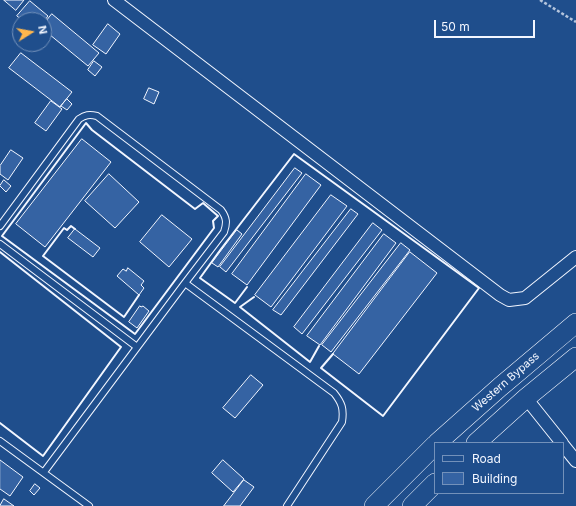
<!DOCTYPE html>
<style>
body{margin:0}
#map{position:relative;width:576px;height:506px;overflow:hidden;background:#1f4e8c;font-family:Inter,sans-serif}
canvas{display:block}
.legend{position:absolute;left:434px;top:442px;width:130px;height:52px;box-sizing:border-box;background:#1f4e8c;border:1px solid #7391ba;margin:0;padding:5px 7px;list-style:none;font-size:12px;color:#f2f6ff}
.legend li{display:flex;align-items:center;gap:8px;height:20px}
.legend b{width:20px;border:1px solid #7391ba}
.north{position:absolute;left:12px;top:12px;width:40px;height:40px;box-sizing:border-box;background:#1f4e8c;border:1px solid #7391ba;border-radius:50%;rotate:79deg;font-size:11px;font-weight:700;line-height:16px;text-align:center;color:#f2f6ff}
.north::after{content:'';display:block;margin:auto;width:14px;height:18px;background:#ffb74d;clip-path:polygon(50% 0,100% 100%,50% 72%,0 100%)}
.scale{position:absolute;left:434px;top:20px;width:101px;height:18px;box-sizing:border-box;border:2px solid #f2f6ff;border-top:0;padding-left:5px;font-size:12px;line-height:14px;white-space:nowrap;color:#f2f6ff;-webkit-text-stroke:3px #1f4e8c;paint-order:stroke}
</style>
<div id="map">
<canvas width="576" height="506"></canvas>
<ul class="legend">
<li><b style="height:5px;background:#1f4e8c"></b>Road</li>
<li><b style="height:11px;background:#3563a3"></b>Building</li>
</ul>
<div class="north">N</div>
<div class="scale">50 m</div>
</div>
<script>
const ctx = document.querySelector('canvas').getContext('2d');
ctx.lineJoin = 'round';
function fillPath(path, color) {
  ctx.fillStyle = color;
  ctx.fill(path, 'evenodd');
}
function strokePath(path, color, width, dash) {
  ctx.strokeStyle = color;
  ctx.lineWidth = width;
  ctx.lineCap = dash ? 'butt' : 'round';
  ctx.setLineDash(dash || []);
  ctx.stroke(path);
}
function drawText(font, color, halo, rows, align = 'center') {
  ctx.font = font + ' Inter,sans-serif';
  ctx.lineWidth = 3;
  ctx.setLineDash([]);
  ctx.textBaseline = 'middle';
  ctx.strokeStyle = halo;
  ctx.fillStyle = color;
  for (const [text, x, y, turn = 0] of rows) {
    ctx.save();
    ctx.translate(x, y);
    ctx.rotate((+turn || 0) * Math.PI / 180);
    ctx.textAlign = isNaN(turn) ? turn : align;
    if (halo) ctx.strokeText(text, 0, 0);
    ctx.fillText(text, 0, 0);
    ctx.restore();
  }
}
const building = new Path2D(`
 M4 0H24L16 10Z
 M30 1 48 16 44 21 22 20 17 16Z
 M52 14 99 53 88 66 44 30V24Z
 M108 24 120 34 106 54 93 45Z
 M21 53 72 92 60 107 9 68Z
 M94 61 102 67 95 76 88 70Z
 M149 88 159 92 154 104 144 99Z
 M67 99 72 104 67 110 61 106Z
 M51 101 62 109 46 131 35 123Z
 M82 139 111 162 45 247 16 224Z
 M11 150 23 158 8 180 0 174V166Z
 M295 168 302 173 226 272 220 267Z
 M109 174 139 202 115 228 85 201Z
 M306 174 321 185 247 285 232 274Z
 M4 180 11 186 6 192 0 186Z
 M331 195 347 206 271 307 255 295Z
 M351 209 358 214 281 315 273 310Z
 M162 215 192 239 169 267 140 242Z
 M373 223 382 230 302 334 294 327Z
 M75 229 100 248 93 257 68 238Z
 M237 230 242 234 218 267 212 263Z
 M384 234 396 243 320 345 307 336Z
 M401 243 410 250 331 352 322 345Z
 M410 252 437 273 359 374 333 354Z
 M128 268 144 281 141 285 144 288 139 295 117 276 123 269 126 271Z
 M140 306 141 307 143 306 149 311 137 328 129 322Z
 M251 375 263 385 235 418 223 408Z
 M0 460 23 477 10 496 0 489Z
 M223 460 244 479 233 492 212 473Z
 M244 480 254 487 240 506H224Z
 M35 484 40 488 34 495 30 491Z
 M4 499 14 506H0Z`);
fillPath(building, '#3563a3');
strokePath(building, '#f2f6ff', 1);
const lane = new Path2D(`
 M0 226 79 119C85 115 89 114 97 116L221 210C227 218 227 223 224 232L185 283 334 393C342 403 344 409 342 422L287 506
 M0 244 137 347
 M0 441 89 506
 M44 472 185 283`);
const street = new Path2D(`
 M114 0 500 295 509 300 525 298 576 257
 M526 398 562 443
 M563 445 576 461`);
const primary = new Path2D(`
 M437 443 500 387 576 323
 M476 443 526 398 576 357
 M374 506 435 445
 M412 506 435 483`);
strokePath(lane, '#f2f6ff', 8);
strokePath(street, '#f2f6ff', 14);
strokePath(primary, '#f2f6ff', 20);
strokePath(new Path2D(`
 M540 0 576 22`), '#b3c4dc', 2.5, [3, 2]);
strokePath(lane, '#1f4e8c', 6);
strokePath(street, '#1f4e8c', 12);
strokePath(primary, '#1f4e8c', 19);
strokePath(new Path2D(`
 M86 123 92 130 195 209 203 203 218 216 213 221 214 228 135 334 2 236Z
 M75 229 71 226 67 230 64 228 43 256 124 317 139 295
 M0 252 121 347 43 456 0 423
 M247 287 235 303 200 278 221 249 294 154 479 288 383 416 321 368 333 354
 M254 297 240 307 310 362 319 346`), '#f2f6ff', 2);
drawText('11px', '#f2f6ff', '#1f4e8c', [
 ["Western Bypass",506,382,-41]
]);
</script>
